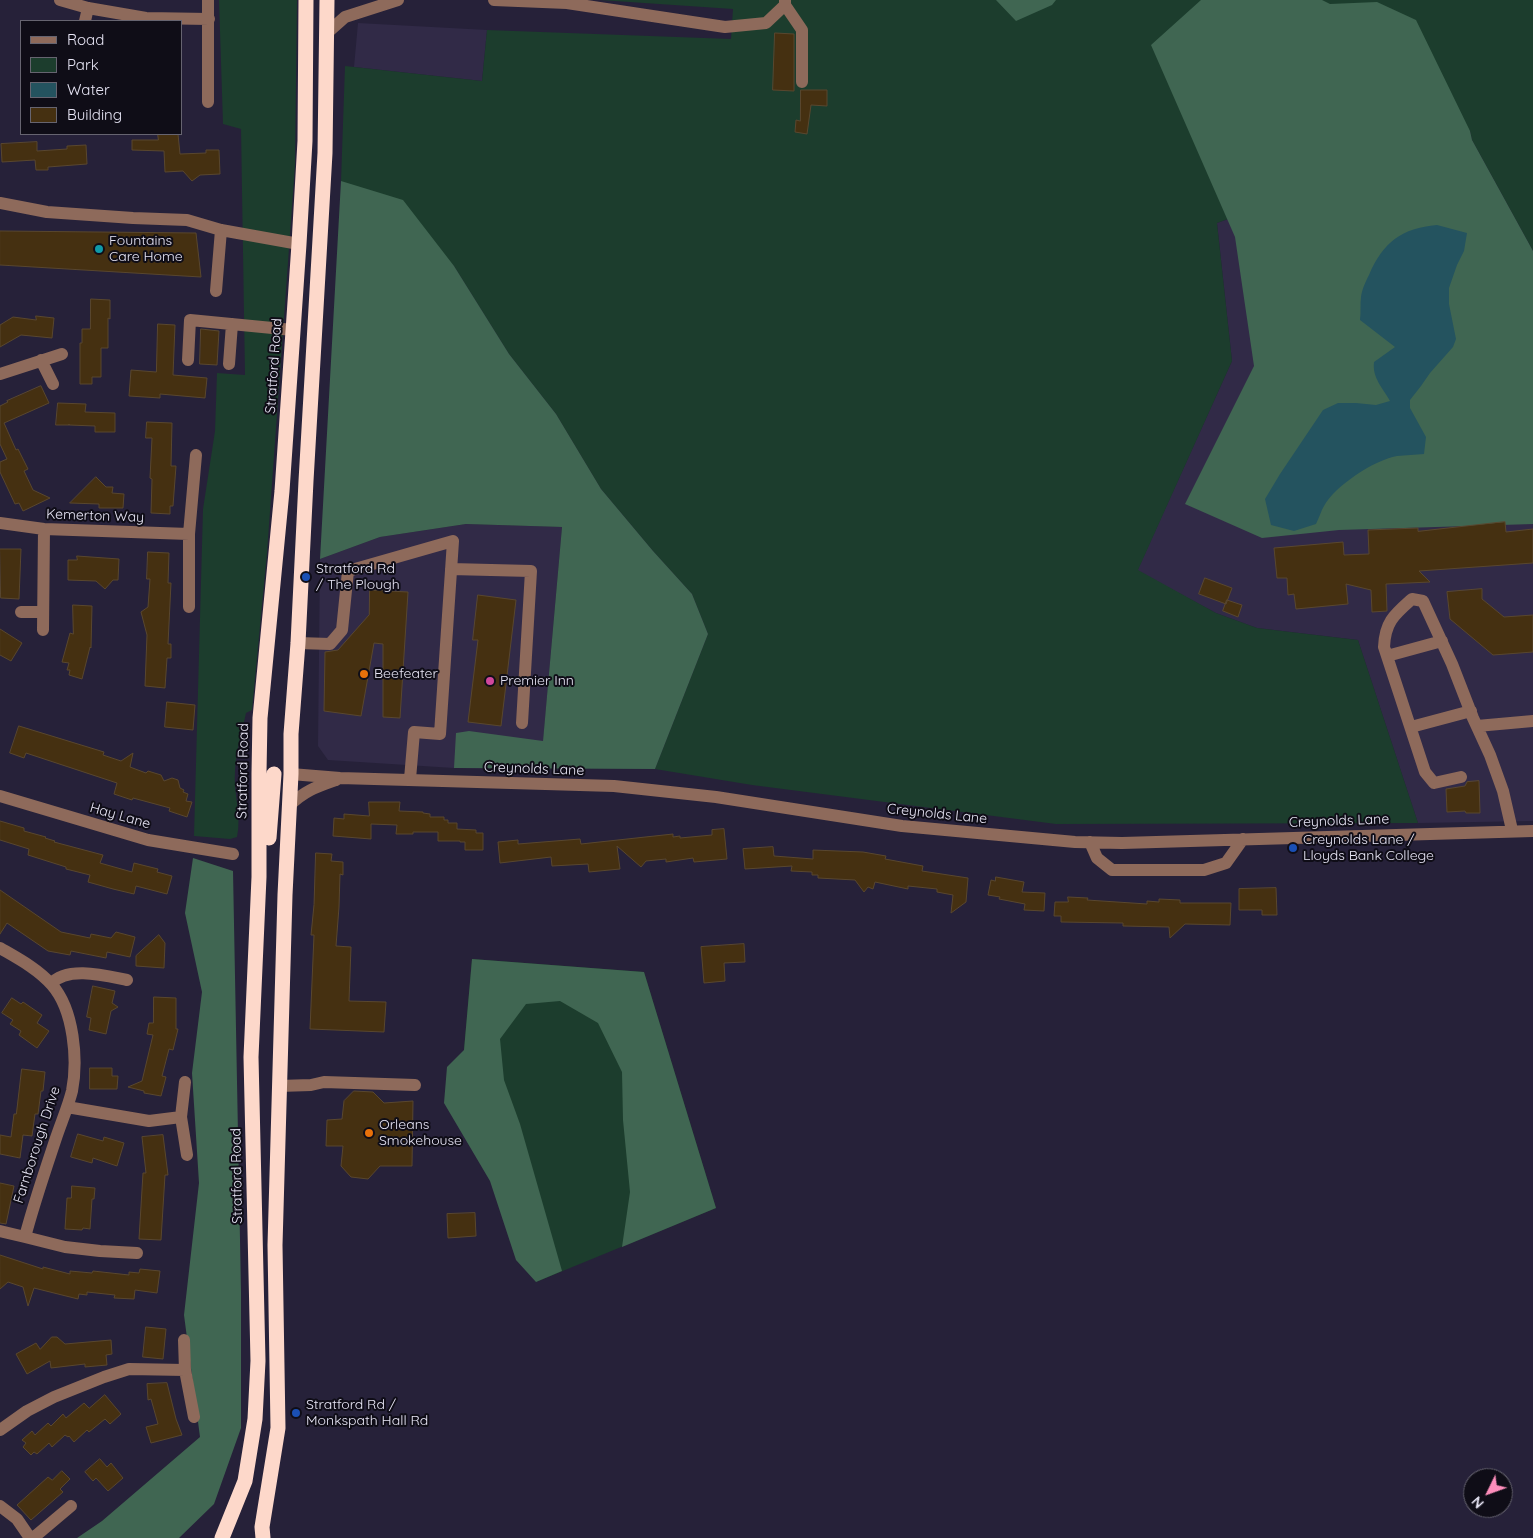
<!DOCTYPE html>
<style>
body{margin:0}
#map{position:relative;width:1533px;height:1538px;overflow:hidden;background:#262139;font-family:Quicksand,sans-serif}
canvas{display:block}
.legend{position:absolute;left:20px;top:20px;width:162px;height:115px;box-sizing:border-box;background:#0f0d17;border:1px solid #666470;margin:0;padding:6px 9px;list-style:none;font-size:15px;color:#e8e6f6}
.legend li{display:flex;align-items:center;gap:10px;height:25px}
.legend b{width:25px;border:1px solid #666470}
.north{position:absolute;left:1463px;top:1468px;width:50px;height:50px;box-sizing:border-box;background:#0f0d17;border:1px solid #666470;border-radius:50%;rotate:228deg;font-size:14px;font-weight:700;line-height:20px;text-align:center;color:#e8e6f6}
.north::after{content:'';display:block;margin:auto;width:18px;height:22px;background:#fe8ebc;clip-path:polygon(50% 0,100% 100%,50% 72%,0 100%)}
</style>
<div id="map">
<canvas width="1533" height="1538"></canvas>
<ul class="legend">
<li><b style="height:6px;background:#8e6a5b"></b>Road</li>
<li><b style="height:14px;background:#1c3d2d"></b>Park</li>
<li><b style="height:14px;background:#24535f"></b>Water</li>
<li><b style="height:14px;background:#453011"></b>Building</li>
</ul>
<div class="north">N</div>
</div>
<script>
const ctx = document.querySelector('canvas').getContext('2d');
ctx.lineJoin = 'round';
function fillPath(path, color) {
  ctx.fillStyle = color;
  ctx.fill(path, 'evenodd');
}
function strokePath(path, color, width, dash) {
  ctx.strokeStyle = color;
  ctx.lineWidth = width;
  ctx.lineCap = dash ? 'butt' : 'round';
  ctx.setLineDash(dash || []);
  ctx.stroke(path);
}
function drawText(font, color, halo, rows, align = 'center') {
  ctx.font = font + ' Quicksand,sans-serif';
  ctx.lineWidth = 4;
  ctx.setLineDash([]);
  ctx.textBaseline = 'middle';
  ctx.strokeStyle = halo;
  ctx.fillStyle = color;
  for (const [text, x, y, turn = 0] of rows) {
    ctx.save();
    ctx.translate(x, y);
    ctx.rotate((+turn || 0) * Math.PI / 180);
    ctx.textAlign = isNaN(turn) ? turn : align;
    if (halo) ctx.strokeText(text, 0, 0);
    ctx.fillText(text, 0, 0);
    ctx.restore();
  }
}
fillPath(new Path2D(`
 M358 23 487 30 482 81 354 67Z
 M1470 131 1472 140 1533 251V821L1418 823 1358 640 1257 628 1216 613 1137 571 1232 361 1217 223Z
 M466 524 562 527 543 742 542 769 454 768 328 760 318 746 320 559 380 537Z`), '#312a47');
fillPath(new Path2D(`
 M219 0H297L295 165 267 553 252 710 246 713C242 732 236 751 235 771 233 793 242 815 237 837L230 839 194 836 203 509 215 431 217 373 245 375 241 129 223 124Z
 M600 0H1533V251L1472 140 1470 131 1217 223 1232 361 1138 570 1216 613 1257 628 1358 640 1418 823 1056 824 752 785 655 769 708 634 692 594 653 551 601 489 556 414 509 354 454 266 341 181 345 66 482 81 487 30 731 39 733 9Z
 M472 959 644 972 716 1208 536 1282 464 1050Z`), '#1c3d2d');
fillPath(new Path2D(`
 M996 0H1056L1052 5 1016 21Z
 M1201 0H1322L1330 4 1377 2 1416 20 1470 131 1472 140 1533 251V524L1339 530 1262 538 1185 504 1254 366 1235 237 1151 45Z
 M341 181 403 200 454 266 509 354 556 414 601 489 653 551 692 594 708 634 655 769 454 768 456 733 469 731 543 741 562 527 466 524 380 537 320 559Z
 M193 858 233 871 241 1292V1428L214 1504 179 1538H77L102 1521 200 1437 184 1315 199 1183 192 1073 202 992 185 913Z
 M472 959 644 972 716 1208 622 1247 630 1192 623 1120 622 1072 598 1023 560 1001 526 1004 500 1039 504 1080 520 1124 562 1271 536 1282 516 1260 490 1181 444 1103 447 1067 464 1050Z`), '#406652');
fillPath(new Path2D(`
 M1437 225 1467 233 1464 251 1457 265 1449 288V304L1456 339 1453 347 1430 373 1421 386 1410 400V408L1426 437 1424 454C1415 455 1406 455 1397 456 1374 460 1335 486 1324 506 1321 511 1319 518 1316 524L1294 531 1271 525 1265 499 1280 474 1323 410 1338 403H1356L1376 405 1390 401C1383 388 1372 378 1374 362L1395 347 1360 320C1361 312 1360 304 1361 297 1362 289 1366 281 1369 275 1383 242 1402 228 1437 225Z`), '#24535f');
const building = new Path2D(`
 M775 33 794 34V91L773 90Z
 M801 90H827V106L811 105 807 134 795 132 796 120 800 121Z
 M158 134H178L180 154 206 153V150H219L220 174 200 175 192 181 183 171 165 172 164 151 132 150V140H158Z
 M37 142V151L67 149V146L86 145 87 164 48 167V170H36L35 160 2 162 1 144Z
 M0 231 196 233 201 277 0 265Z
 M91 299 110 300V319L108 318V348H101V377H92V384H80V343H82V329H90Z
 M36 316 54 318 52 338 21 335 0 347V325L13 317 36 320Z
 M158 324 175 325 173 375 207 378 205 398 160 394V398L129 396 131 370 156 372Z
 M201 329 219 331 217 365 200 364Z
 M41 386 49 403 4 423 16 450 18 449 28 469 24 471 33 490 50 498 23 511 19 503 15 504 0 472V462L7 459 0 444V406L8 402 7 401Z
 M58 403 86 404 85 412 115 413V432H95V426L69 425V424V425H56Z
 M147 422 172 423 171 466H176L173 506H170V514L151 513 152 479 150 478 152 438H146Z
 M96 477 106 487H113L112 493 124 494 123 508H99V504L70 503Z
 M1505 522 1506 532 1533 529V563L1419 571 1430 582 1386 584 1387 611 1372 612 1371 590 1346 584 1348 604 1296 609 1294 594 1288 595 1287 578H1277L1274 548 1343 542 1344 555 1369 554 1368 530 1418 528V531Z
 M0 549H21L19 599 1 598Z
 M148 552 169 553 168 583H171L168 644H171V658H167L165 688 145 686 147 635 141 612 148 607 150 579H147Z
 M77 556 119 559 118 580H113L105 589 96 581 68 580V560H77Z
 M1205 578 1232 588 1226 604 1199 594Z
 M1482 589V599L1504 617 1533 615V652L1493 655 1450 619 1447 592Z
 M370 590 408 592 400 718 383 717V644L374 643 361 716 324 711 325 652 338 650 369 615Z
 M478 595 516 600 501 726 468 722 478 640H473Z
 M1227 600 1242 605 1238 617 1223 611Z
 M73 605 92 606 91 648 90 647 82 679 69 675 70 670H67L69 663 62 662 70 633 73 634Z
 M0 629 22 643 11 661 0 655Z
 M167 702 195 705 193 730 165 727Z
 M19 726 104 752 103 755 121 761 133 753 130 767 146 773 148 771 161 775 164 781 172 778 178 780 180 788 184 790 183 792 188 794 186 801 192 802 187 817 169 811 170 808 133 798 132 800 114 794 117 783 26 753 24 758 10 753Z
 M1479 781 1480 813H1466L1465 811 1447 812 1446 789 1465 786 1467 782Z
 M369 802H400L399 811 423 812V813L430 814V817H444V820H448V823H457V829L476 830V833H483V850H465V842H460V841H438V832H413V834H396L397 825 371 824V839L333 836 334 818 344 819V814L369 816Z
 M0 821 24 828V831L46 837 45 838 55 841 54 842 103 855 100 863 132 872 134 863 158 869 157 872 172 876 167 894 136 886 134 894 113 889 88 882 90 875 66 869V867L28 855 29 849 0 840Z
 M724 829 727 859 694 862 693 858 666 862V859L646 861 641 867 617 846 620 869 589 872 588 864 552 866 551 857 500 863 498 842 518 840V844L580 839 581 844 673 834V837L680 836V838L712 835V830Z
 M773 847 774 856 813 859V850L863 852 886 856 885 859 923 866 922 871 968 878 966 902 951 913 953 895 937 892V889L908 886V889L875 882 873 889 868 887 864 892 855 880 818 878V875H812V872L791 871 792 866 745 869 743 849Z
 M316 853 332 854 331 861 343 862V875L340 874 339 907 336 946 351 947 349 1001 386 1002 384 1032 310 1029 314 935H311L314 905Z
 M996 877 1024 882 1022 892 1045 893 1044 911 1024 910 1025 904 999 899 1000 897 988 895 991 880 995 881Z
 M1276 888 1277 915H1262V910H1239V889Z
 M0 890 61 932 90 938 91 934 111 938 116 932 135 937 130 957 107 952 106 958 71 951 70 955 48 951 7 923 0 934Z
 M1068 897 1088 898 1087 900 1147 904V901L1159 902V899L1180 900V903H1231L1230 925 1185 924 1170 938 1169 927 1123 926V923L1061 922V916H1054L1055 902H1068Z
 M159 935 165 943 164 968 136 966V956Z
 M744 944 745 962 724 963 725 981 704 983 701 947Z
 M93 986 115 991 112 1003 118 1007 111 1011 106 1034 89 1030 91 1018 87 1017Z
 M154 997 176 998V1029H178L173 1050 169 1049 162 1076 166 1077 161 1096 144 1093V1091L128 1087 142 1081 153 1035 147 1034 149 1023H153Z
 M12 998 21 1004 23 1002 42 1015 37 1023 49 1031 37 1048 19 1035 21 1031 10 1024 13 1020 2 1013Z
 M90 1068H112V1076H118L117 1089H90Z
 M22 1069 45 1072 43 1091H41L38 1114H35L32 1136 23 1135 20 1158 0 1154V1135L11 1137 14 1114H16Z
 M354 1091 373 1092 384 1103 413 1101 412 1166H380L368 1179 351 1177 341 1166 343 1146H326L327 1120 342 1119 344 1101Z
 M78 1134 103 1141 104 1137 124 1143 117 1166 93 1158 92 1163 71 1157Z
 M163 1135 168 1175H165L161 1240 139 1239 143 1173H146L142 1137Z
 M0 1183 14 1186 6 1224 0 1223Z
 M72 1186 95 1188 94 1199H92L90 1229 83 1228 82 1230 65 1229 67 1198H71Z
 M475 1213 476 1236 448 1238 447 1214Z
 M0 1255 43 1269V1267L70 1274V1271L92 1273 93 1271 129 1275V1272L139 1273 140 1269 160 1271 157 1293 135 1290 134 1299 114 1298 115 1295 87 1292V1295L79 1294 78 1299 34 1288 28 1306 23 1287 8 1282 0 1289Z
 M146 1327 166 1329 163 1359 143 1357Z
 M52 1337H57L65 1344 111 1340 112 1354 106 1355 107 1365 85 1367V1364L51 1368 50 1361 27 1374 16 1354 36 1343 40 1349Z
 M167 1383 176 1419 182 1435 151 1443 146 1427 158 1424 151 1399 148 1400 147 1384Z
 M105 1395 121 1414 110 1424 105 1419 89 1432 87 1430 74 1442 69 1436 68 1437 65 1435 52 1447 49 1443 37 1454 34 1452 31 1455 23 1447 26 1443 22 1440 32 1431 35 1435 48 1423 51 1426 63 1414 66 1418 84 1403 89 1408Z
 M100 1459 107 1467 111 1463 123 1478 108 1491 96 1478 93 1481 85 1472Z
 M62 1471 70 1479 60 1489 63 1492 31 1520 17 1505 48 1477 52 1480Z`);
fillPath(building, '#453011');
strokePath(building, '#59472f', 1);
strokePath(new Path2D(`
 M60 0 88 8 146 18 209 19
 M208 0V102
 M494 0 567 3 725 27 766 23 785 5V0
 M785 5 802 30V82
 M85 21 88 8
 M327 33 345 17 398 0
 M0 203 47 212 133 218 187 220 221 230 299 244
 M216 291 221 230
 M41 360 53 384
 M188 360 190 320 293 330
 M229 364 232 324
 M0 374 62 354
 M0 523 44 529 189 534V607
 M189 534 196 455
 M451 569 531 571 522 723
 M21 612H43
 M43 630 44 529
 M298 643 330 644 342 630 348 571 453 541 440 734 414 732 410 779
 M1387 656 1442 641
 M1477 726 1533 721
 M1411 727 1471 711
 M291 774 340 778 614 786 716 797 902 826 1075 842 1122 843 1533 831
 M1461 777 1434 783 1425 772 1384 647C1385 622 1394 615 1412 599L1423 601 1452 664 1473 718 1490 755 1503 791 1512 830
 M0 796 148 840 233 854
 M289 806C304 791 316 787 336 780
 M1090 842 1097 858 1112 870H1204L1226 863 1243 839
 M0 948C19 959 38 969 52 985 74 1010 78 1060 72 1091 68 1107 61 1123 56 1138 45 1171 34 1203 25 1237L0 1231
 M51 984C67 965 107 976 127 980
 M279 1086 311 1085 324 1082 415 1085
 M67 1107 149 1121 181 1117 187 1155
 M181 1117 185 1082
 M25 1237 65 1247 100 1251 137 1253
 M185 1370 194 1417
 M0 1430 27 1411 54 1397 104 1377 129 1369 185 1370 184 1340
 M0 1506 17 1519 30 1538
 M33 1538 71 1506`), '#8e6a5b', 12);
strokePath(new Path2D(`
 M269 838 274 774
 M222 1538 245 1481 255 1419 258 1361 251 1057 259 877V773L260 718 282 491 299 244 305 141 306 0
 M263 1538 262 1527 278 1428 275 1245 285 895 291 774V734L298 643 306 481 325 153 327 0`), '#fdd8ca', 15);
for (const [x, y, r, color] of [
 [99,249,5,"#0f9aa8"],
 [306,577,5,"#1a4fb4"],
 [364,674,5,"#e8710a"],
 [490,681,5,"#d1479c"],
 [1293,848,5,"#1a4fb4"],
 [369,1133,5,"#e8710a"],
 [296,1413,5,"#1a4fb4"]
]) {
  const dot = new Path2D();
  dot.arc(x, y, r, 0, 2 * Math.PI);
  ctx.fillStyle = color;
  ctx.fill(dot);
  strokePath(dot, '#0f0d17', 2);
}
drawText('14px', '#e8e6f6', '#0f0d17', [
 ["Fountains",109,241],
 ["Care Home",109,257],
 ["Stratford Rd",316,569],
 ["/ The Plough",316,585],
 ["Beefeater",374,674],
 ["Premier Inn",500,681],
 ["Creynolds Lane /",1303,840],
 ["Lloyds Bank College",1303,856],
 ["Orleans",379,1125],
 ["Smokehouse",379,1141],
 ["Stratford Rd /",306,1405],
 ["Monkspath Hall Rd",306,1421]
], 'left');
drawText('14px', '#e8e6f6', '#0f0d17', [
 ["Stratford Road",274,366,-86],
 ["Kemerton Way",95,516,2],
 ["Creynolds Lane",534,769,2],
 ["Stratford Road",243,771,-89],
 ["Creynolds Lane",937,814,6],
 ["Hay Lane",120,816,16],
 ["Creynolds Lane",1339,821,-2],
 ["Farnborough Drive",37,1145,-72],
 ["Stratford Road",237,1176,-91]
]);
</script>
